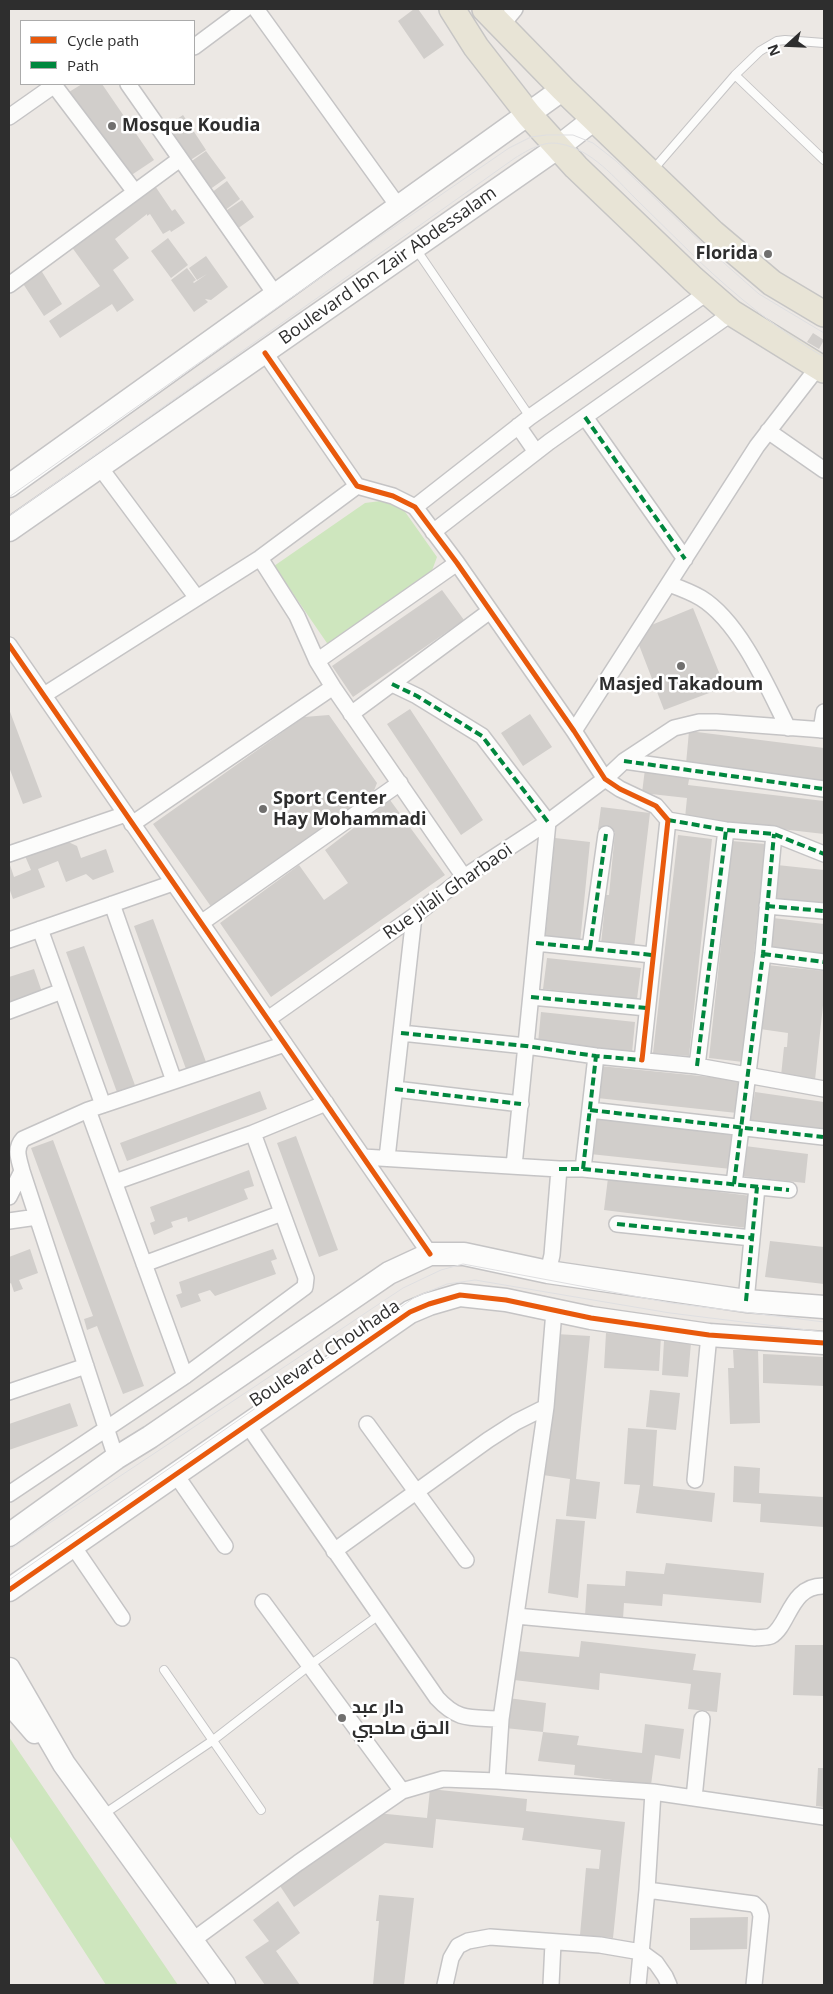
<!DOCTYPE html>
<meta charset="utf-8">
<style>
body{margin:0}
#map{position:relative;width:833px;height:1994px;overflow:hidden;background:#ece8e4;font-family:"Open Sans",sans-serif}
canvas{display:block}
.frame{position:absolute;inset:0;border:10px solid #2e2e2e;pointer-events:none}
.legend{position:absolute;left:20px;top:20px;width:175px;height:65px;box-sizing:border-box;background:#fff;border:1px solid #ababab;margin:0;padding:6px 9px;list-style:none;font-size:15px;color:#2e2e2e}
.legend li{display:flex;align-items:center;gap:10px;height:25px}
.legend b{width:25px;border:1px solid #ababab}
.north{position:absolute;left:763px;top:20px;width:50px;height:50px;-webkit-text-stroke:4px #fff;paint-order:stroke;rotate:250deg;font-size:14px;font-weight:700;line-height:20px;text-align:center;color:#2e2e2e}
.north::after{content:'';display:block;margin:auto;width:18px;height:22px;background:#2e2e2e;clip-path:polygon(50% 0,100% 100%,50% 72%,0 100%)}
</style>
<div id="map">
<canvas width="833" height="1994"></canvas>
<div class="frame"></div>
<ul class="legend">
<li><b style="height:6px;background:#e8590c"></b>Cycle path</li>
<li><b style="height:6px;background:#00873e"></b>Path</li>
</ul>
<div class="north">N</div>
</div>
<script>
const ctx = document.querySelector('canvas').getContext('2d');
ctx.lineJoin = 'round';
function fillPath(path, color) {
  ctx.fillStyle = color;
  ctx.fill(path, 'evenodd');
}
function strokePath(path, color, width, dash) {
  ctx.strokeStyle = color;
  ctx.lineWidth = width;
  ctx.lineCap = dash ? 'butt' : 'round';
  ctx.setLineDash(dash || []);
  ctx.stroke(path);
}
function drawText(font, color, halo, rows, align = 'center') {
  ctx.font = font + ' "Open Sans",Cairo,sans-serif';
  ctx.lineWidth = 5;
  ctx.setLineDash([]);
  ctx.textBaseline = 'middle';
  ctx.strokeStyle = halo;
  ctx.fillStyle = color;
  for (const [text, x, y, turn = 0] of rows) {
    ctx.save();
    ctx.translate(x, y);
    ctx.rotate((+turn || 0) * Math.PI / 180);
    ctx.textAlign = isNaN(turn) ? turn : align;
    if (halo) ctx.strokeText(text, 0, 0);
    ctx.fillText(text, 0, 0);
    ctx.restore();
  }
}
fillPath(new Path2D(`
 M396 499 437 557 430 576 329 646 274 566 365 503Z
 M9 1737 178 1985H106L9 1835Z`), '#cee6be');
fillPath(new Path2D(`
 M414 9H418L444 45 424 59 398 21Z
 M82 84H102L154 160 127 178 69 92Z
 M183 115 206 150 189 161 165 127Z
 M206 151 226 178 209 190 189 163Z
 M227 181 240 199 224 211 211 193Z
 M153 183 172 211 175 209 185 223 171 232 170 230 163 234 150 214 147 216V214L115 239 129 258 113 270 134 300 117 312 112 304 60 338 49 321 100 286 71 246Z
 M242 200 254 217 237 229 224 212Z
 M168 238 188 265 171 278 151 251Z
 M206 256 228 287 211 300 205 299 208 302 194 312 171 280 187 268 196 280 193 282 194 283 207 274 197 280 189 268Z
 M39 267 62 304 44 316 20 279Z
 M813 333 824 340 819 349 807 342Z
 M442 590 464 620 353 697 332 666Z
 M693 608 725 687 664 710 639 645 649 626Z
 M9 709 42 797 23 804 9 767Z
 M410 709 483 820 461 835 387 724Z
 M530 714 552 747 523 766 501 733Z
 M329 715 377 783 373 793 212 908 153 824 304 717Z
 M689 731 824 748V781L686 764Z
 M645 769 690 774 688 785 824 801V834L685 818 687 798 642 793Z
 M390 800 445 875 271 997 220 923 299 865 324 900 348 883 325 850Z
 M601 807 650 813 634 948 601 944 606 895H609L615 832 598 829Z
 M678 835 712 839 689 1056 653 1053Z
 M555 838 590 842 580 943 545 939Z
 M64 840 77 846 81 858 106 849 114 872 93 880 86 874 66 882 58 861 38 869 45 887 13 899 9 888V862L14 877 31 870 25 856Z
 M732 841 765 844 743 1062 709 1058Z
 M777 865 824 870V905L774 900Z
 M773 918 824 924V956L769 950Z
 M153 919 206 1062 186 1069 134 926Z
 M84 946 136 1088 118 1095 66 952Z
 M547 958 641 968 637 999 543 989Z
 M767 965 824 971V996L815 1080 781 1076 784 1047H787L788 1033 760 1029Z
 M34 969 42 992 9 1004V977Z
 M541 1012 635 1022 632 1053 538 1043Z
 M600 1066 741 1080 737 1113 597 1098Z
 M260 1091 267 1109 127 1161 120 1143Z
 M755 1092 824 1102V1132L750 1123Z
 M595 1117 734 1134 731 1169 590 1154Z
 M296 1136 338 1250 319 1257 277 1143Z
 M53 1140 144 1386 123 1394 97 1326 87 1330 84 1319 93 1316 31 1148Z
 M745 1146 808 1154 805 1183 742 1176Z
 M249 1170 254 1186 244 1189 248 1199 188 1222 187 1217 171 1222 173 1227 154 1235 150 1223 155 1221 150 1207Z
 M608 1178 751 1196 747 1228 604 1210Z
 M770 1241 824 1247V1284L765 1277Z
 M30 1249 38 1273 19 1280 23 1289 14 1292 11 1283 9 1284V1257Z
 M273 1249 277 1259 271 1261 276 1274 215 1296 210 1290 198 1294 201 1301 181 1308 176 1295 182 1293 179 1282Z
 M606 1333 661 1336 659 1371 604 1368Z
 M556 1334 590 1336 576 1479 600 1482 596 1519 566 1516 570 1479 543 1475Z
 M664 1341 691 1343 688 1377 662 1375Z
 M758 1349 760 1423 730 1424 728 1368H734L733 1350Z
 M763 1354 824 1357V1386L763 1383Z
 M650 1390 680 1393 676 1430 646 1427Z
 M70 1403 78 1426 9 1450V1424Z
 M628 1428 657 1430 653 1486 715 1493 712 1522 636 1513 640 1485 624 1484Z
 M734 1466 760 1468 759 1493 824 1497V1527L760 1522 761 1504 733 1502Z
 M556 1519 585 1521 578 1598 548 1593Z
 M666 1563 764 1573 761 1603 663 1594 662 1606 624 1603 623 1619 585 1616 587 1584 625 1586 626 1571 664 1574Z
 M581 1641 696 1654 693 1670 721 1673 717 1712 688 1709 691 1684 600 1673 599 1690 514 1680 517 1651 579 1657Z
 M795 1645H824V1696L793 1695Z
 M508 1698 546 1703 543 1732 505 1728Z
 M645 1724 684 1729 680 1759 655 1755 651 1785 574 1775 575 1765 538 1761 543 1732 579 1736 577 1745 642 1753Z
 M818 1768H824V1807L816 1806Z
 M430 1789 527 1799 526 1811 625 1822 613 1938 580 1935 586 1868 599 1869 601 1850 522 1840 524 1828 436 1819 433 1848 385 1843 294 1907 278 1883 377 1813 427 1818Z
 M379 1895 414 1898 404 1985H373L379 1921H376Z
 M278 1901 300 1933 276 1951 300 1985H265L245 1957 269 1941 253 1920Z
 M748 1917 747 1949 690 1950V1918Z`), '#d1cecb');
const lane = new Path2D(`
 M735 75 824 160
 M652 171 735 75 760 51 777 41 785 40 824 43
 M416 249 530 417
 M164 1670 261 1810
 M104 1814 212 1741 310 1665 379 1615`);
const street = new Path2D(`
 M256 9 398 206
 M501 26 515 9
 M194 47 245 9
 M128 84 275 294
 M54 85 135 192
 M9 117 56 84
 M9 285 180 159
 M265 353 357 486 393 496 415 507 457 563 574 731 605 779 620 789 656 806 668 820 642 1060
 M585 417 685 559
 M518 426 536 452
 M768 431 824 470
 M99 466 197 598
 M415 507 530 417 708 292
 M433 532 549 442 732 313
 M260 558 297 616 317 661 333 687 464 877
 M669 584C680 588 691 592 701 598 740 622 768 688 788 728
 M9 645 430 1254
 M317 661 457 563
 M392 684 417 696 482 736 548 822 514 1166
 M44 695 260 558 357 486
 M351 714 490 611
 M821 730 824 712
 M574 731 757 446 818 367
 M624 761 824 789
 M668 820 726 830 774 834 824 854
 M132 824 333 687
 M9 854 126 814
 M112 904 174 1081
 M767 906 824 911
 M201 923 400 783
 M40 929 103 1105
 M9 940 173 883
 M536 943 652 955
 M590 948 606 834
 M763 954 824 962
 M531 997 647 1008
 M9 1011 62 991
 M268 1019 414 916 464 877 548 822 605 779 624 761 674 728 699 722H716L824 730
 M401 1033 526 1046 596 1056 697 1066 824 1089
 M697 1066 726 830
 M395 1089 521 1104
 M88 1110 185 1376
 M590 1110 823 1137
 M363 1157 559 1169H583L789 1190
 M387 1158 414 916
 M583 1169 596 1056
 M115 1182 253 1133 326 1103
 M734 1184 763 954 774 834
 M9 1197 22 1171
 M9 1221 37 1217
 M617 1224 752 1238
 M144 1264 282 1213
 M548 1272 552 1255 559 1169
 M746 1301 757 1187
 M9 1392 86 1366
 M247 1424 437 1698C459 1722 471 1717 501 1719
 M367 1424 466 1560
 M116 1458 22 1171C19 1159 14 1149 23 1139L88 1110 285 1044
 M176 1475 225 1546
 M695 1480 709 1335
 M9 1494 185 1376 305 1287 306 1278 253 1133
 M73 1546 122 1618
 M334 1551 488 1440 516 1422 546 1407
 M263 1602 402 1791
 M516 1616 755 1638C760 1637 766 1638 771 1636 789 1626 790 1585 824 1586
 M497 1781 501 1719 546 1407 554 1311
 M694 1798 702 1719
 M647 1890 754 1904 759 1909 761 1916 754 1985
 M193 1940 298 1863 402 1791 443 1779 497 1781 653 1792 824 1817
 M445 1985 451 1958 458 1946 468 1941 490 1937 600 1945 641 1952 656 1963 665 1976 669 1985
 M551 1985 553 1943
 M638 1985 647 1890 653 1792`);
const secondary = new Path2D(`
 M9 486 563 89
 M9 530 557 148 594 119
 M9 1535 116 1458 150 1437 389 1273 430 1254H464L548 1272 746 1301 824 1307
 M9 1590 410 1312 429 1304 460 1295 506 1300 591 1318 709 1335 824 1343
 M9 1669 64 1764 224 1985
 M9 1702 35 1732`);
const primary = new Path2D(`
 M452 9 476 47 529 115 576 167 693 279 732 313 824 370
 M485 9 563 89 713 233 772 283 824 314`);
strokePath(lane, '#c5c4c5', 10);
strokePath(street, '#c5c4c5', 18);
strokePath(secondary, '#c5c4c5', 25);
strokePath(primary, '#c6c5c4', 28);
strokePath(lane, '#fcfcfb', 8);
strokePath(street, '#fcfcfb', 15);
strokePath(secondary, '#fcfcfb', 22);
strokePath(primary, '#e8e4d6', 25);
strokePath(new Path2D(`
 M9 497 285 302 509 148 531 137 546 135H573L593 143 616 161 707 248 759 294 824 333
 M9 516 515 158C528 150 544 140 561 144 592 150 615 178 636 199 657 219 677 240 698 260 737 297 778 330 824 357
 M9 1550 403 1288 441 1270 463 1264 671 1303 824 1322
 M9 1580 415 1297 447 1284 475 1280 670 1313 824 1332`), '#dfdfe1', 1);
strokePath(new Path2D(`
 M585 417 685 559
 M392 684 417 696 482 736 548 822
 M624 761 824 789
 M668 820 726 830 774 834 824 854
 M767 906 824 911
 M536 943 652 955
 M590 948 606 834
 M763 954 824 962
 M531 997 647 1008
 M401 1033 526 1046 596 1056 642 1060
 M697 1066 726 830
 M395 1089 521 1104
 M590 1110 823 1137
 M559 1169H583L789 1190
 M583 1169 596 1056
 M734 1184 763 954 774 834
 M617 1224 752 1238
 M746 1301 757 1187`), '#00873e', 4, [8, 4]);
strokePath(new Path2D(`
 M265 353 357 486 393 496 415 507 457 563 574 731 605 779 620 789 656 806 668 820 642 1060
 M9 645 430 1254
 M9 1590 410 1312 429 1304 460 1295 506 1300 591 1318 709 1335 824 1343`), '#e8590c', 5);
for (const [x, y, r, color] of [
 [112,126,5,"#706f6e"],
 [768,254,5,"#706f6e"],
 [681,666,5,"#706f6e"],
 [263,809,5,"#706f6e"],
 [342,1718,5,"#706f6e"]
]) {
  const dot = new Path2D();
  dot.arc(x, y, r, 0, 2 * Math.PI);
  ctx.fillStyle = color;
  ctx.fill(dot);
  strokePath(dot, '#fff', 2);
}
drawText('bold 18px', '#2e2e2e', '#fff', [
 ["Mosque Koudia",122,126],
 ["Florida",758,254,"right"],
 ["Masjed Takadoum",681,685,"center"],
 ["Sport Center",273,799],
 ["Hay Mohammadi",273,820],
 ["دار عبد",352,1708],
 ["الحق صاحبي",352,1729]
], 'left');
drawText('18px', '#2e2e2e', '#fff', [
 ["Boulevard Ibn Zair Abdessalam",388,266,-35],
 ["Rue Jilali Gharbaoi",448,892,-35],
 ["Boulevard Chouhada",325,1354,-34]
]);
</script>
